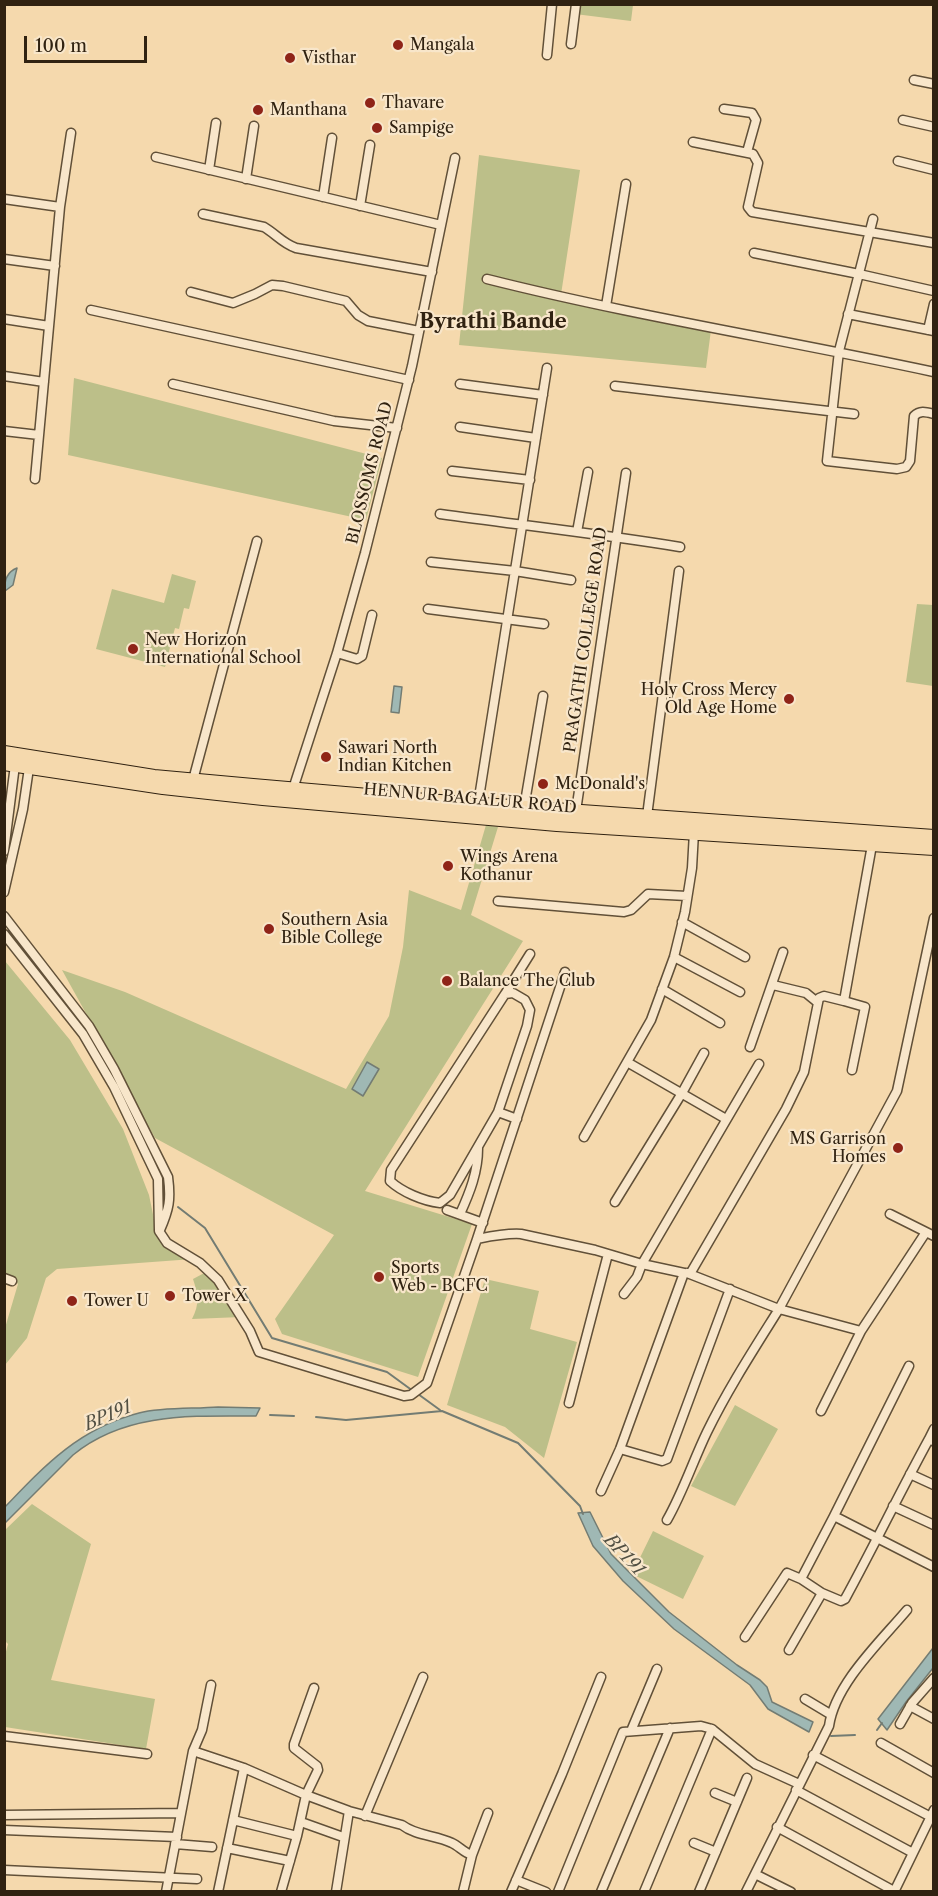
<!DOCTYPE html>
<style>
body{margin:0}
#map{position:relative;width:938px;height:1896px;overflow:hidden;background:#f5d9ad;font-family:"Libre Caslon Text",serif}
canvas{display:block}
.frame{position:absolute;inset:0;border:6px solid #302211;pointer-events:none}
.scale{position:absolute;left:24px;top:36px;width:123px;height:27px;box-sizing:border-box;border:3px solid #302211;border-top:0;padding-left:8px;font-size:18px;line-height:21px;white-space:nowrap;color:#302211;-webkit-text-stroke:4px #f8e6ca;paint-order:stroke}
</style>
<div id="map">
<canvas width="938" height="1896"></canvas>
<div class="frame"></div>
<div class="scale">100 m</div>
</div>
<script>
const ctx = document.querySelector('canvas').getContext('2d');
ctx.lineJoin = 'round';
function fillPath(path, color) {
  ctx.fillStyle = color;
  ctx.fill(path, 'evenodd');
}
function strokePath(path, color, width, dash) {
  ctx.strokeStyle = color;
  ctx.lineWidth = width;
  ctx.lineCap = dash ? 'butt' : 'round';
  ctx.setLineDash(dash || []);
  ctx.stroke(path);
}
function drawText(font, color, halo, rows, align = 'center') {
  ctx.font = font + ' "Libre Caslon Text",serif';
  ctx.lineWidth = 4.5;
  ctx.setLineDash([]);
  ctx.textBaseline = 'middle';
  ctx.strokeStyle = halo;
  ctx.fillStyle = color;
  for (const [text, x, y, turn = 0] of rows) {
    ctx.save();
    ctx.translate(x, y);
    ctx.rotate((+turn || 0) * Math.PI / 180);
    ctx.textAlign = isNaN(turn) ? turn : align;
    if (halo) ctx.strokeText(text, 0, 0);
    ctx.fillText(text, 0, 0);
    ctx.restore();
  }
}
fillPath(new Path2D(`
 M576 5H633L631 21 575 14Z
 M479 155 580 170 560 301 711 330 706 368 459 345Z
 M74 378 382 458 366 520 68 455Z
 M172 574 196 581 189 609 184 608 179 629 175 628 165 667 96 649 112 589 164 603Z
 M917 604 933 605V686L906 682Z
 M486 825 498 827 471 915 523 941 365 1191 472 1224 418 1377 282 1334 275 1319 334 1235 155 1138 62 970 125 992 346 1089 389 1016 403 947 409 890 461 910Z
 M5 961 70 1040 123 1129 149 1195 157 1234 193 1259 57 1269 46 1278 27 1338 5 1365V1328L18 1284 4 1273Z
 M208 1271 241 1317 192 1319C200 1304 198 1294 193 1279Z
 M485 1279 539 1291 530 1329 577 1342 544 1458 505 1427 447 1405Z
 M735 1405 778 1429 735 1506 691 1486Z
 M32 1504 91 1544 51 1680 155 1699 146 1749 5 1727 4 1659 8 1644 4 1640 5 1530Z
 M653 1531 704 1556 683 1599 632 1574Z`), '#bcbf89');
const water = new Path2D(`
 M17 568 13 585 5 591C4 581 7 572 17 568Z
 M394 686 402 687 399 713 391 712Z
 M367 1062 379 1069 363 1096 352 1089Z
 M218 1407 260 1408 256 1416C193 1416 125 1412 73 1455L5 1523V1507C45 1465 80 1428 139 1413 163 1407 194 1409 218 1407Z
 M590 1512 611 1554 669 1612 737 1665 760 1680 767 1687 772 1702 813 1722 809 1732 768 1709 750 1685 674 1629 623 1581 593 1546 578 1513Z
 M933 1648V1668L906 1702 887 1730 878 1719Z`);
fillPath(water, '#9fb8b4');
strokePath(water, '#737c73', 1.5);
strokePath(new Path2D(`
 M178 1207 205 1228 272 1338 387 1372 413 1391
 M418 1394 440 1410
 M270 1415 294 1416
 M316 1417 346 1420 442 1411 518 1443 580 1506 583 1514
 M877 1730 882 1723
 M831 1736 855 1735`), '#737c73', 2);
const street = new Path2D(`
 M571 44 576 4
 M547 55 552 4
 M914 80 934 84
 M724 109 752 113 756 120 747 152
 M903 120 934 127
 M693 142 753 154 758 163 748 207 752 212 934 243
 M156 157 441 225
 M898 161 934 170
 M209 170 216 123
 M246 179 254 126
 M323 197 332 138
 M4 199 60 207
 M360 206 370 145
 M203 214 264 227C276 234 282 243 296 248L432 272
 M873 219 839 351 827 461 897 469 906 467 910 461 914 416C920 410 926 412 934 414
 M754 253 859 274 934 291
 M4 259 55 266
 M487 279C634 316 785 340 934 372
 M191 292 233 303 255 294 272 285 283 286 346 301 358 315 368 321 419 331
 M606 306 626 184
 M91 310 409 380
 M848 314 934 331
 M4 319 49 326
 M928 330 934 304
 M4 376 44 382
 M173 384 334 421 397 428
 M460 384 543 395
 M615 386 854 414
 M460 427 536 438
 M4 431 39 435
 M452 471 530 480
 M35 479 60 207 71 133
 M440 514C520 525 601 534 680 547
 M577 532 588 472
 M431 562 515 571 571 580
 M428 609 544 624
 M337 653 357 659 362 656 372 615
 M193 780 257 541
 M293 789 337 653 365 553 412 366 455 158
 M478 804 547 368
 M524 808 543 696
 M576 811 626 473
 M647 816 679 571
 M4 851 15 765
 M4 892 23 809 29 768
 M498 901 624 912 631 910 648 894 687 896
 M4 916 89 1026 114 1069 168 1177C171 1200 169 1209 160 1230
 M682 922 745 957
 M4 934 83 1034 114 1087 158 1179 159 1231 167 1243 200 1263 218 1280 250 1331 259 1352 404 1396 411 1395 427 1383 477 1239C492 1236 506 1233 521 1234L595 1250 642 1264 684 1273 620 1449 601 1491
 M674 957 740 992
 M773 985 806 993 817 1002
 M662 989 720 1023
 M513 993 525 1000 530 1010 527 1026 498 1112 450 1195 440 1203C423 1201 402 1192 390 1181L391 1170 505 994Z
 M505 994 530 954
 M844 1001 865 1007 852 1070
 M750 1047 783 952
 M627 1062 651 1020 674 957 685 912 692 868 694 832
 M498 1112 517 1119
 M584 1137 627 1062 726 1119
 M615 1202 682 1093 704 1053
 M447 1210 483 1223
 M460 1214C470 1192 478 1172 478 1148
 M890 1214 926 1232
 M477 1239 565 972
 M690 1274 786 1109 804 1072 819 998 824 996 844 1001 872 845
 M4 1278 12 1281
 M624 1294 637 1277 642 1264 759 1064
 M861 1331 779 1309 897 1091 934 918
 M909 1366 834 1516 934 1567
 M569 1403 608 1254
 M821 1411 861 1331 926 1232 934 1236
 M933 1441 929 1439 934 1429
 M620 1449 662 1461 667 1459 730 1289
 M910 1474 934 1485
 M893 1506 934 1525
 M667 1520C683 1492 693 1461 707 1432 728 1389 754 1349 779 1309L687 1273
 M801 1579 834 1516
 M745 1637 787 1573 801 1579 822 1593 841 1601 845 1599C874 1546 900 1492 929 1439
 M789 1650 822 1593
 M805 1699 830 1714
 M910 1706 934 1719
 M900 1724 912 1703 934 1678
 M631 1731 657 1669
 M4 1736 147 1754
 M881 1743 934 1773
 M193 1751 244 1768 306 1795 318 1770 317 1766 294 1748V1744L314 1688
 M813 1755 931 1817
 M796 1790 913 1853
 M715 1793 737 1802
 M4 1815 181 1813
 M365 1816 423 1677
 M233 1820 297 1836
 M301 1822 343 1837
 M777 1827 894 1891
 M4 1830 177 1837
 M694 1843 716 1852
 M175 1844 212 1847
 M227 1848 290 1861
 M4 1870 197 1879
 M755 1874 791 1892
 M516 1880 546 1892
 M166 1892 193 1751 202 1730 211 1685
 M218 1892 244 1768
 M281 1892 297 1836 306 1795 349 1811
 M336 1892 349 1811 402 1825C416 1836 436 1835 452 1843 459 1846 464 1853 472 1855
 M463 1892 472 1855 488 1813
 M511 1892 562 1774 601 1677
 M558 1892 623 1732 701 1726 712 1729 755 1764 799 1784
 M601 1892 670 1728
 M644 1892 712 1729
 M699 1892 747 1778
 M746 1892 829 1726C835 1684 880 1642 907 1610
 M894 1892 934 1810`);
const primary = new Path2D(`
 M4 753 154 777 253 786 426 801 934 837
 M4 763 163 787 263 798 557 824 934 848`);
strokePath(street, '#615038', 11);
strokePath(primary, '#302211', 16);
strokePath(street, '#f8e6ca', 8);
strokePath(primary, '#f5d9ad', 14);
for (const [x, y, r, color] of [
 [398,45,6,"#8f2418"],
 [290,58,6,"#8f2418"],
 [370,103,6,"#8f2418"],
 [258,110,6,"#8f2418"],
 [377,128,6,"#8f2418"],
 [133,649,6,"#8f2418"],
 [789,699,6,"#8f2418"],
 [326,757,6,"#8f2418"],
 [543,784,6,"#8f2418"],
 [448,866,6,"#8f2418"],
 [269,929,6,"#8f2418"],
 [447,981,6,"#8f2418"],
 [898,1148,6,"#8f2418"],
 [379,1277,6,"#8f2418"],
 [170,1296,6,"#8f2418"],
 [72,1301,6,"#8f2418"]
]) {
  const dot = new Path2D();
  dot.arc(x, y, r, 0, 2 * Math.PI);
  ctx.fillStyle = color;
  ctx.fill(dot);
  strokePath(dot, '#f8e6ca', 2);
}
drawText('16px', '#302211', '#f8e6ca', [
 ["Mangala",410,45],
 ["Visthar",302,58],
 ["Thavare",382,103],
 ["Manthana",270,110],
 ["Sampige",389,128],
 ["New Horizon",145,640],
 ["International School",145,658],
 ["Holy Cross Mercy",777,690,"right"],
 ["Old Age Home",777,708,"right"],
 ["Sawari North",338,748],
 ["Indian Kitchen",338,766],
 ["McDonald's",555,784],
 ["Wings Arena",460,857],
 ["Kothanur",460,875],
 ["Southern Asia",281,920],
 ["Bible College",281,938],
 ["Balance The Club",459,981],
 ["MS Garrison",886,1139,"right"],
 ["Homes",886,1157,"right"],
 ["Sports",391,1268],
 ["Web - BCFC",391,1286],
 ["Tower X",182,1296],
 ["Tower U",84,1301]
], 'left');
drawText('16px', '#302211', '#f8e6ca', [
 ["BLOSSOMS ROAD",370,473,-76],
 ["PRAGATHI COLLEGE ROAD",586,640,-82],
 ["HENNUR BAGALUR ROAD",470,799,5]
]);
drawText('italic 18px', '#514f42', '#f8e6ca', [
 ["BP191",108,1416,-23],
 ["BP191",624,1555,47]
]);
drawText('bold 20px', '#302211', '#f8e6ca', [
 ["Byrathi Bande",493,322]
]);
</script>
